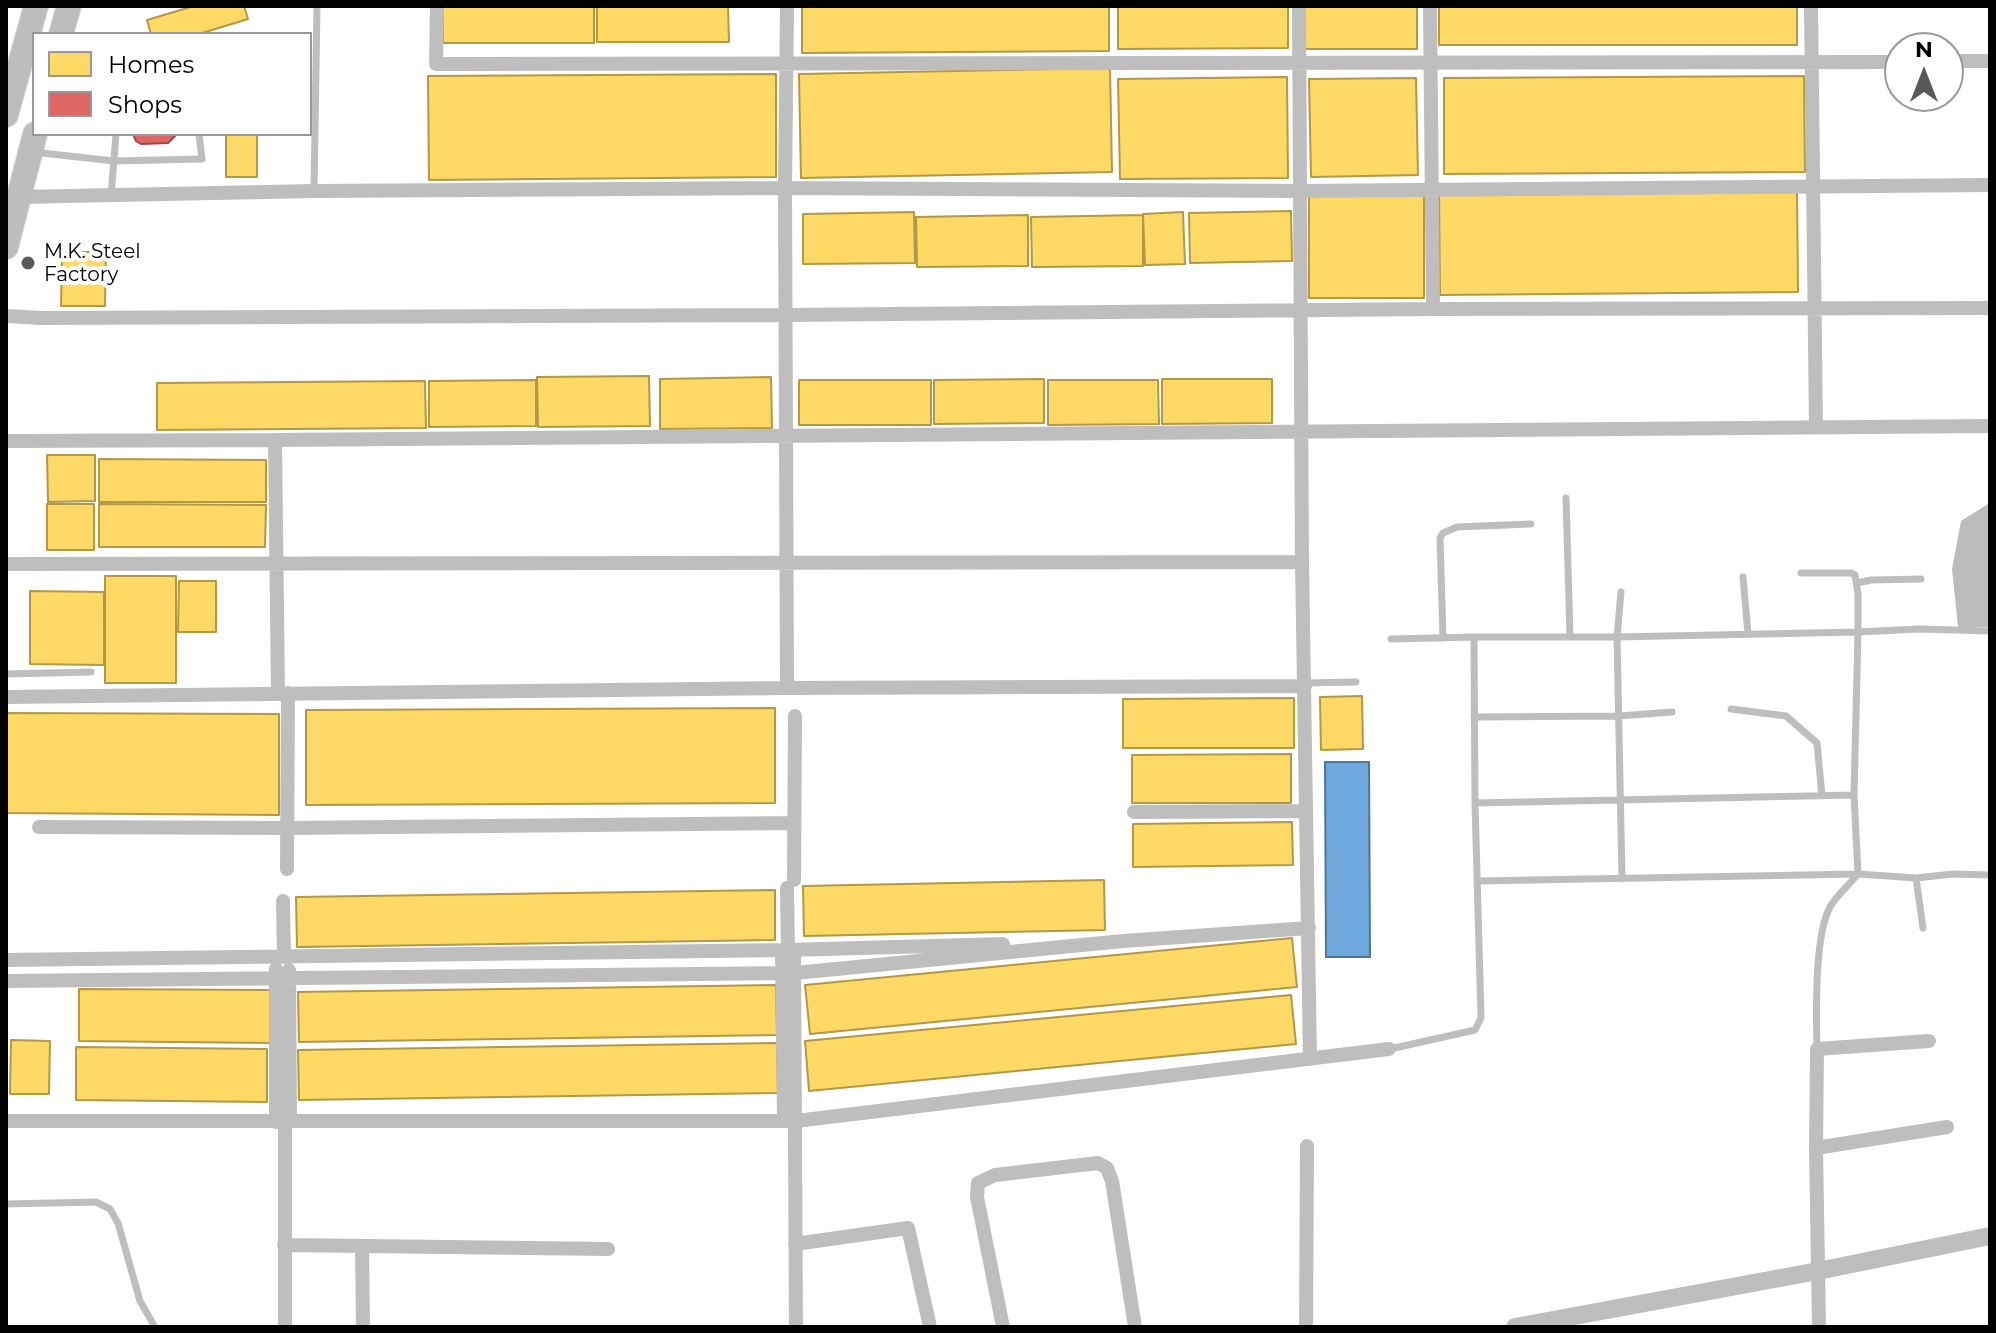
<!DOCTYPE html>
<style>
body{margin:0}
#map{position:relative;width:1996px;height:1333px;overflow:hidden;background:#fff;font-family:Montserrat,sans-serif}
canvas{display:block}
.frame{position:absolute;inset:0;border:8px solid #000;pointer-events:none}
.legend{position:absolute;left:32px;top:32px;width:280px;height:104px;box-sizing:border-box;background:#fff;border:2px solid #999;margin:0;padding:10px 14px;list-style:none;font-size:24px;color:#000}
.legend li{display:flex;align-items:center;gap:16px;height:40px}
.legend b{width:40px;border:2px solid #999}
.north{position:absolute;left:1884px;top:32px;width:80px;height:80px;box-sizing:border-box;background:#fff;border:2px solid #999;border-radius:50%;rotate:0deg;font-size:22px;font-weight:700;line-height:32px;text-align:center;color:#000}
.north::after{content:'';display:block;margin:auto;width:28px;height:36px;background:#595959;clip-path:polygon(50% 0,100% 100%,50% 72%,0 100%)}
</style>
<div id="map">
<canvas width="1996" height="1333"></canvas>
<div class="frame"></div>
<ul class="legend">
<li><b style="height:22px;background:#ffd966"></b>Homes</li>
<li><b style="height:22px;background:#e06666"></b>Shops</li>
</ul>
<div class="north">N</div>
</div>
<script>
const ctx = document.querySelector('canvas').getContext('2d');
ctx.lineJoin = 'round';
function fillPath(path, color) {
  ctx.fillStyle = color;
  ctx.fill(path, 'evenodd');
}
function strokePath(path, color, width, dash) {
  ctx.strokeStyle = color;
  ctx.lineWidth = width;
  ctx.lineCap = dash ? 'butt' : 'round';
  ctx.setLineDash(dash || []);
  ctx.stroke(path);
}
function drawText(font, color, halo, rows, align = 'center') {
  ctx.font = font + ' Montserrat,sans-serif';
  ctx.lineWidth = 8;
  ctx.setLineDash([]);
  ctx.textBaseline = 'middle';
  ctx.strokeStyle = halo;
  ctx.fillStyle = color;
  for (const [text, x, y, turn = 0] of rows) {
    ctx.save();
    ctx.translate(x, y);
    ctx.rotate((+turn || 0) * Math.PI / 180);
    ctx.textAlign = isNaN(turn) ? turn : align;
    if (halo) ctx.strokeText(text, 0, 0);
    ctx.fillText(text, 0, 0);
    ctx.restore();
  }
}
fillPath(new Path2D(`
 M1988 504H1990V627H1958L1952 569 1961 521Z`), '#bcbcbc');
const homes = new Path2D(`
 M194 6H244L248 19 199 34H151L147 20Z
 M597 6H728L729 42H597Z
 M802 6H1109V51L802 53Z
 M1118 6H1288V48L1118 49Z
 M1302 6H1417V49H1302Z
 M1439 6H1797V45H1439Z
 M443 7H594V43H443Z
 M1110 68 1112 172 801 178 799 74Z
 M776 74V177L429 180 428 76Z
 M1804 76 1805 172 1444 174V78Z
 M1287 77 1288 178 1120 179 1118 79Z
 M1416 78 1418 175 1311 177 1309 79Z
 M226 134H257V177H226Z
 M1797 190 1798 292 1440 295 1439 192Z
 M1309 196H1424V298H1309Z
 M1291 211 1292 261 1190 263 1189 213Z
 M914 212 915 263 803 264V214Z
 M1183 212 1185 264 1145 265 1143 214Z
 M1028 215V266L917 267 916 217Z
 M1143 215V266L1032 267 1031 217Z
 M90 248H106L105 306H61L62 252H90Z
 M649 376 650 426 538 427 537 377Z
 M771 377 772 428 660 429V379Z
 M1044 379V423L934 424V380Z
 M1162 379H1272V423L1162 424Z
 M536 380V426L429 427V381Z
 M799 380H931V425H799Z
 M1048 380H1158L1159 424 1048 425Z
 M425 381 426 428 157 430V383Z
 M47 455H95V501L48 502Z
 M99 459 266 460V502H99Z
 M47 504H94V550H47Z
 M99 504 266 505 265 547H99Z
 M105 576H176V683H105Z
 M179 581H216V632H178Z
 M30 591 104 592V665L30 664Z
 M1362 696 1363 749 1321 750 1320 697Z
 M1294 698V748H1123V699Z
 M775 708V803L306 805V710Z
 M6 713 279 714V815L6 813Z
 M1291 754V803H1132V755Z
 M1292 822 1293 865 1133 867V824Z
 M1104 880 1105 930 804 936 803 886Z
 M775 890V940L297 947 296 897Z
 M1292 938 1297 987 810 1034 805 985Z
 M776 985 777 1035 299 1042 298 992Z
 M79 989 270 990V1043L79 1041Z
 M1291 995 1296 1044 809 1091 805 1041Z
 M11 1040 50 1041 49 1094H10Z
 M777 1043 778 1093 299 1100 298 1050Z
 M76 1047 267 1049V1102L76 1100Z`);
fillPath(homes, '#ffd966');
strokePath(homes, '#b29847', 2);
const shops = new Path2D(`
 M133 134H175V136L168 143 141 144 136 141Z`);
fillPath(shops, '#e06666');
strokePath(shops, '#9d4747', 2);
const schools = new Path2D(`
 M1325 762H1369L1370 957H1326Z`);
fillPath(schools, '#6fa8dc');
strokePath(schools, '#4e769a', 2);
const trunk = new Path2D(`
 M61 34 69 6
 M6 115 36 6
 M6 247 35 134`);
strokePath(trunk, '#dbdbdb', 26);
strokePath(new Path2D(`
 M33 152 114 161 202 159 199 134
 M314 191 317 6
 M111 196 116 134
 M1566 498 1570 637
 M1801 573H1851L1855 575 1858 594V632L1919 629 1990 631
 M1743 577 1748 634
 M1857 583 1871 580 1921 579
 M1621 592 1617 637 1622 879
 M1443 638 1440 538 1443 533 1457 527 1531 524
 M1391 639 1474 637H1617L1858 632 1854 795 1858 874C1849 885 1836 896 1830 907 1814 936 1816 1015 1817 1049
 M6 674 91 672
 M1304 683 1356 682
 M1731 709 1786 716 1817 743 1822 796
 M1474 717 1619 716 1672 712
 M1475 803 1854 795
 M1916 878 1923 928
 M1478 881 1858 874 1916 878 1953 874 1990 875
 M1390 1049 1475 1030 1481 1018 1475 803 1474 637
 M6 1204 96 1202 110 1209 118 1223 140 1301 155 1327`), '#bebebe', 7);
strokePath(new Path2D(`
 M437 6 436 64 1900 62
 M787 6 785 188 787 688
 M1299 6 1302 562 1310 1059
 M1430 6 1433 309
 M1811 6 1816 427
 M1948 61H1990
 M18 197 314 191 785 188 1301 191 1990 185
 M6 316 41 318 786 315 1433 309 1990 308
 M275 440 278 694
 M6 441 275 440 1990 426
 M6 564 1302 562
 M6 697 787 688 1305 686
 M1134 812 1306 811
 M39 827 287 828 794 823
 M287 869 288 693
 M794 880 795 716
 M787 888 788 950
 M283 901 284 957
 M782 950 784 1121
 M794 950 796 1327
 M6 960 788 950 1003 944
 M276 969V1122
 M289 970 290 1122
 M6 981 795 973 1123 941 1309 928
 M6 1121H796L1389 1049
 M285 1122V1327
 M1816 1148 1947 1127
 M795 1244 908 1228 930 1327
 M284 1245 608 1249
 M362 1246 363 1327
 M1003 1327 977 1197 978 1183 995 1175 1098 1163 1107 1168 1112 1181 1135 1327
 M1306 1327 1307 1146
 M1819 1327 1816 1148 1817 1049 1929 1041`), '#bebebe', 14);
strokePath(new Path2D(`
 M1515 1327 1818 1271 1990 1236`), '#bebebe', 18);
strokePath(trunk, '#bdbdbd', 24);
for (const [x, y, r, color] of [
 [28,263,8,"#595959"]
]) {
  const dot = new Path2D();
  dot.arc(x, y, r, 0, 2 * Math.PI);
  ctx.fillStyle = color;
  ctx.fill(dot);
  strokePath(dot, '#fff', 3);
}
drawText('20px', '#000', '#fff', [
 ["M.K. Steel",44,252],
 ["Factory",44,275]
], 'left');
</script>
